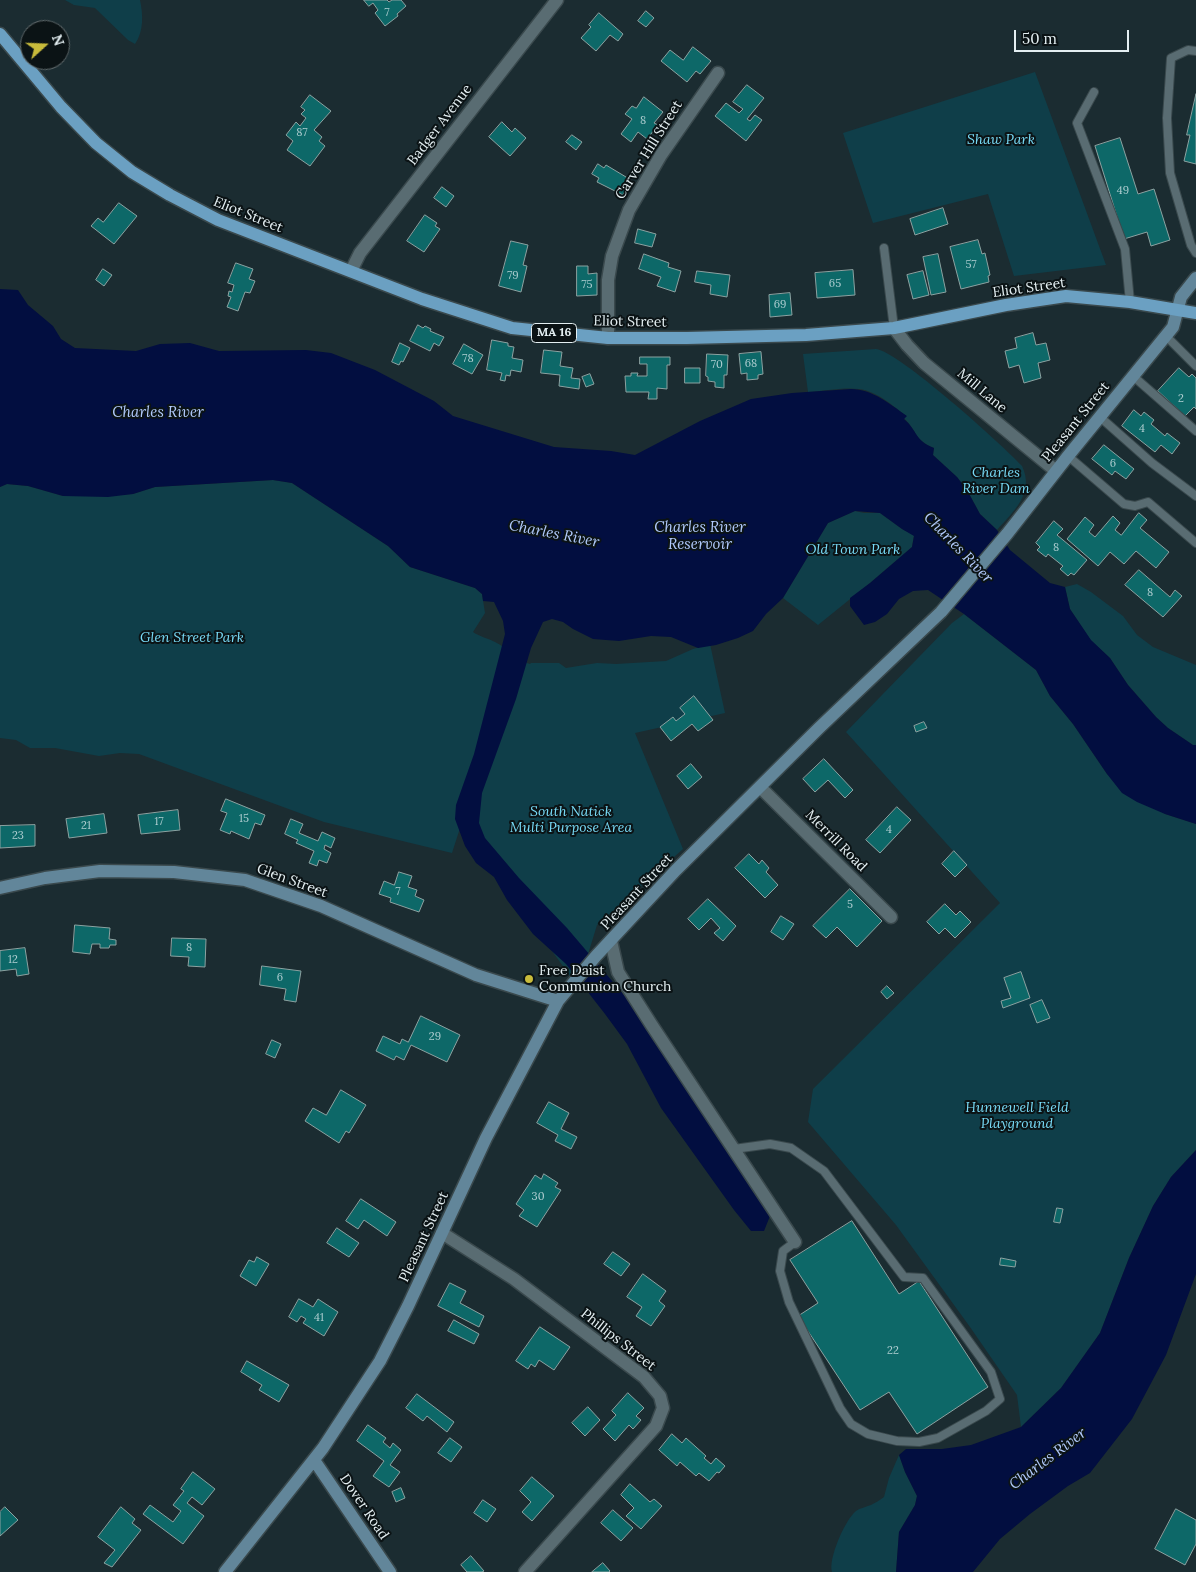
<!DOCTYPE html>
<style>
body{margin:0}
#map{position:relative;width:1196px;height:1572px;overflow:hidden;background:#1b2c31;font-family:Lora,serif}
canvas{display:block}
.north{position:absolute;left:20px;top:20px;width:50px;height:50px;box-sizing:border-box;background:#0b1315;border:1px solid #626b6d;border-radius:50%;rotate:70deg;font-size:14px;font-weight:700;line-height:20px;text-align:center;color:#e4eff2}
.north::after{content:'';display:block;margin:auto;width:18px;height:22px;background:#c8bb3b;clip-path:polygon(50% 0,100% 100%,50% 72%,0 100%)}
.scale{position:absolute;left:1014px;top:30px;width:115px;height:22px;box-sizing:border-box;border:2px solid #e4eff2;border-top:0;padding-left:6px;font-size:15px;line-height:18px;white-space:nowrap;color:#e4eff2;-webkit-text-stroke:4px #0b1315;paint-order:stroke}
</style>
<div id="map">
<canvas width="1196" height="1572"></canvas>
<div class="north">N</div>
<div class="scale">50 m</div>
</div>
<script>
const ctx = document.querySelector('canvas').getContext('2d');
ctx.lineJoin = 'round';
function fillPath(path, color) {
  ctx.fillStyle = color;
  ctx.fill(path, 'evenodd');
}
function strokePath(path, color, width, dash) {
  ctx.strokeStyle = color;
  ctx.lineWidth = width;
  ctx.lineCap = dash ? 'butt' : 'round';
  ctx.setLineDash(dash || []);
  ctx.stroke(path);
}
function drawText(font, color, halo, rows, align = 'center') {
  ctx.font = font + ' Lora,serif';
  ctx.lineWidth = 4;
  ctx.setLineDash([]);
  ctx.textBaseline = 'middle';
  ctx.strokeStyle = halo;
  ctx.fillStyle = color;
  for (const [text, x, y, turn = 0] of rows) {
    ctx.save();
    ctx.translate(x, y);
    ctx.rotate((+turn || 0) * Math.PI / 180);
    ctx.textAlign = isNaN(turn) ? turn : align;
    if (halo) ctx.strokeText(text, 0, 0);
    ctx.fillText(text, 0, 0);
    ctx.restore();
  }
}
fillPath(new Path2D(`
 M65 0H140C143 14 144 31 135 44L128 40 95 8 74 5Z
 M1035 72 1106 265 1014 276 988 194 873 223 843 133Z
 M876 349C898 351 1003 445 1022 466 1035 493 1013 512 997 530L980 514 967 490 957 477 933 455 934 448C914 440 917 431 904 418L906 416C893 406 877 391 859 389 844 387 823 391 808 392L803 354Z
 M273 480 292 483 388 546 410 567 475 588 482 594 485 613 473 632C480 637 488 638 495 642 508 648 515 660 530 664L531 663H559L566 668 597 663 616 664 666 661 693 649 710 644 725 713 635 733 683 849 597 925 578 987 461 825 452 853 324 822 139 754 120 753 99 756 55 748H30L16 740 0 738V487L7 484 28 486 63 496H81L133 494 155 487Z
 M855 511 864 513H880L902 529 914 535 912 547 870 583 818 625 783 598 828 523Z
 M1077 584 1091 592 1123 616 1137 635 1153 647 1196 665V745H1193L1168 728 1156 717 1128 685 1110 658 1091 641 1070 609 1065 587Z
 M964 614 1036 670 1050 696 1073 724 1107 774 1165 814 1196 824V1150L1171 1177 1153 1206 1129 1258 1100 1333 1061 1388 1021 1427 1017 1395 970 1327 896 1225 808 1122 813 1089 1000 903 846 732 952 623Z
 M899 1455 905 1472 917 1496 915 1505 899 1532 896 1572H832C828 1559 845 1520 856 1511 860 1508 866 1507 871 1505 875 1503 880 1500 884 1497L889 1478Z`), '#0f3e49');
fillPath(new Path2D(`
 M0 289 18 290 28 305 53 326 61 339 75 348 136 351 160 344 190 343 219 351 306 350 331 353 375 370 434 401 453 416 554 447 611 451 635 455 700 421 751 399 792 393 851 389C872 389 890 404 907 416L904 419C918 431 914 440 934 448L933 455 957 477 967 490 980 514 997 530 1010 550 1050 583 1065 587 1070 609 1091 640 1110 658 1128 685 1156 717 1168 728 1193 745H1196V824L1165 814 1137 802 1122 793 1107 774 1073 724 1050 696 1036 670 964 614 928 590 913 591 899 599 887 614 875 622 864 625 850 606V598L870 583 912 547 914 536 902 529 880 513 855 511 828 523 783 598 766 614 753 631 738 638 716 645 698 648 671 637 651 636 619 641 593 639 573 629 563 622 552 619 543 622 531 648 516 699 482 793 479 823 485 838 519 878 567 928 641 1015 762 1194 770 1216 764 1231H751L734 1210 661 1108 627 1044 605 1014 566 964 533 934 507 900 494 877 476 863 465 846 455 819 456 805 474 754 505 634 503 621 494 602 483 601 482 594 475 588 410 567 388 546 292 483 273 480 155 487 133 494 108 497 63 496 28 486 7 484 0 487Z
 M1196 1150V1274L1166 1355 1132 1419 1090 1473 1068 1486 1030 1514 1000 1539 973 1572H896L899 1532 915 1505 917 1496 905 1472 899 1455 906 1449H942L971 1445 1021 1427 1061 1388 1100 1333 1129 1258 1153 1206 1171 1177Z`), '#020e40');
const building = new Path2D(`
 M364 0H387L389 2 392 0H401L406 6 397 14 398 16 385 26 375 13 378 10 373 3 369 6Z
 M646 11 654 18 646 27 638 21Z
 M599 13 623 34 618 41 610 35 596 51 581 38 591 27 589 25Z
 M693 47 711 61 700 74 696 71 687 82 661 61 670 50 683 60Z
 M747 85 764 98 747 119 750 121 755 115 762 120 746 141 715 116 726 103 739 113 743 109 733 102Z
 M1196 94V164L1184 161 1190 135H1187Z
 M310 95 331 111 314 130 322 137 319 141 325 146 310 166 287 150 293 141 286 135 296 122 300 126 306 118 301 114 305 110 301 107Z
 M644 97 663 112 654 123 658 125 647 139 638 132 631 142 621 134 632 119 625 114 632 106 636 108Z
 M502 122 512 132 515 128 526 138 510 156 489 137Z
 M572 135 582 142 576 150 566 142Z
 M1120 138 1138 194 1154 189 1170 240 1151 246 1147 232 1124 239 1095 146Z
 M598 164 604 168 606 165 631 180 623 195 597 182 599 178 592 174Z
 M442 187 454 196 446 207 434 198Z
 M119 203 137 216 114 244 91 226 98 218 103 222Z
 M943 208 948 224 915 235 910 219Z
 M425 215 437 223 435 226 440 229 424 252 407 241Z
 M638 229 656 234 652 247 635 243Z
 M978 240 982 254 985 253 990 275 988 276 989 282 961 289 950 247Z
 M511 241 528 245 523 265 527 266 521 292 499 286Z
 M644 254 669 263 668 267 681 271 675 292 657 286 661 277 639 269Z
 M938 254 946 292 931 295 923 257Z
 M236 263 253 269 249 279 255 281 250 293 245 292 238 311 227 307 231 297 228 296 229 291 232 292 234 285 228 283Z
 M577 266H588V274L597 273V295L577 296Z
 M103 269 112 275 104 286 96 280Z
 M853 270 855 295 817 298 815 273Z
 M697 271 730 275 727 297 710 294 711 285 695 282Z
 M923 271 929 295 913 299 907 275Z
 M790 293 792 315 770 317 769 295Z
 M418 325 423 328 425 326 431 329 430 331 444 337 439 346 434 343 430 351 410 341Z
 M1033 333 1036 345 1046 343 1050 360 1038 363 1041 378 1024 383 1019 365 1009 368 1005 351 1017 348 1015 338Z
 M492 340 508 343V346L514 347 512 358 523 360 521 372 511 370 510 376 506 375 505 381 500 380 502 373 487 370Z
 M400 343 410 348 403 362 401 361 399 365 392 362Z
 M464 344 483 355 472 374 453 364Z
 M544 350 562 352 560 366 573 368 571 378 580 379 579 389 559 386 560 375 541 373Z
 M761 352 763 374 758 375V379L747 380V373L741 374 739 354Z
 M707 354 728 355 727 375H724V388L715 387V382L708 381V377L706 376Z
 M640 357H670V365H667V389L657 388V399H648L649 392H626L625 376H631V373H638L637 376H647V364H640Z
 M685 368H700V383H685Z
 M1179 368 1189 377 1192 374 1196 378V409L1194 407 1185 416 1158 391Z
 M590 374 594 384 586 387 582 377Z
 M1134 410 1141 416 1144 412 1154 420 1151 424 1165 436 1167 433 1180 443 1172 454 1161 445 1155 452 1122 426Z
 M1104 445 1134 469 1126 479 1115 471 1112 475 1092 459Z
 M1139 513 1147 520 1140 528 1169 552 1156 568 1136 551 1124 564 1110 552 1098 566 1067 539 1085 517 1094 525 1089 532 1095 537 1113 516 1120 523 1115 530 1121 535Z
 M1054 521 1063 529 1057 535 1087 560 1074 575 1071 573 1068 576 1060 569 1063 566 1048 554 1046 557 1037 550 1040 547 1036 543Z
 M1139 570 1170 597 1175 590 1182 596 1163 617 1125 585Z
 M694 696 713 720 698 731 692 724 671 741 660 727 673 717 676 721 685 714 680 708Z
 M924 722 927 728 916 732 914 726Z
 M824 759 853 790 845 798 828 780 815 792 803 779Z
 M691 764 702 777 688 789 677 776Z
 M226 799 265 815 261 825 255 823 249 839 231 831 230 834 220 830 227 813 221 811Z
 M897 807 911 820 880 853 866 840Z
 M178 810 180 830 141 834 138 815Z
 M104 814 107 833 69 838 66 819Z
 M291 819 303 824 299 833 318 841 322 832 335 838 331 848 325 845 324 849 331 853 327 863 319 860 317 866 309 863 314 851 296 843 298 840 285 834Z
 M35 825V846L0 848V826Z
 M954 851 967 865 955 877 942 864Z
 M749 854 759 864 762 860 769 868 766 872 778 885 765 898 735 868Z
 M399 872 412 876 408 887 417 890 415 896 424 900 419 912 390 902 391 898 379 894 384 881 394 885Z
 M850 889 882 921 857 947 837 927 826 938 813 926Z
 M708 899 736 926 723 941 714 933 720 928 711 918 699 930 688 919Z
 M945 904 956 915 960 911 971 922 955 938 945 928 939 934 927 922Z
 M781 916 794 924 783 940 771 932Z
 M75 925 110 928 109 939 116 940V945H110L109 948H100V944H92L90 954 73 952Z
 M172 938 206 939 205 967 188 966 189 957 171 956Z
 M25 948 29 974 17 976 16 969 0 971V951Z
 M262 966 301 971 296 1002 284 1000 286 989 260 985Z
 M1021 972 1030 998 1003 1008 1001 1001 1011 998 1004 978Z
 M887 986 894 993 887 999 881 992Z
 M1042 1000 1050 1018 1037 1023 1030 1005Z
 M421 1016 460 1035 447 1062 411 1045 404 1060 396 1056 394 1060 376 1051 383 1036 400 1044 402 1039 408 1042Z
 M272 1040 281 1044 275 1058 266 1054Z
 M341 1090 366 1105 349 1133 346 1131 339 1143 305 1121 313 1108 326 1115Z
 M549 1102 569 1113 561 1129 577 1137 571 1149 555 1141 558 1135 537 1123Z
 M544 1174 558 1183 555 1187 561 1190 537 1227 519 1216 524 1210 516 1204 535 1175 541 1179Z
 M361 1199 396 1222 387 1236 364 1220 358 1229 346 1221Z
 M1057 1208 1063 1209 1060 1223 1054 1222Z
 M852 1221 899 1294 919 1281 988 1387 917 1434 889 1392 860 1410 798 1316 818 1303 790 1260Z
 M337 1228 359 1243 349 1257 327 1243Z
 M613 1252 630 1264 621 1276 604 1264Z
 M257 1257 269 1264 256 1286 240 1276 249 1260 254 1262Z
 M1001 1258 1016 1261 1015 1267 1000 1265Z
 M643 1274 666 1291 659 1301 665 1306 651 1326 636 1316 642 1307 627 1297Z
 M450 1283 466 1291 460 1303 484 1316 479 1327 438 1306Z
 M299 1299 313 1307 318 1299 338 1312 324 1336 303 1323 306 1319 301 1316 297 1322 289 1317Z
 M454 1320 479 1334 474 1344 448 1331Z
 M540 1327 570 1347 554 1370 539 1360 535 1367 531 1364 528 1369 516 1361Z
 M247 1361 289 1385 279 1402 259 1390 262 1385 241 1372Z
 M628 1393 644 1408 636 1416 641 1420 633 1429 629 1425 615 1441 603 1429 616 1415 612 1411Z
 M417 1394 454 1422 447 1432 427 1416 423 1421 406 1408Z
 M588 1407 600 1420 585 1436 572 1423Z
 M368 1425 386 1438 383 1442 390 1448 393 1443 401 1450 390 1465 400 1472 389 1487 373 1476 384 1461 357 1441Z
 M672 1434 682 1443 686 1438 706 1456 704 1458 711 1464 716 1458 725 1466 719 1473 717 1472 709 1481 699 1473 696 1476 680 1462 677 1466 659 1450Z
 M450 1438 462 1447 451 1462 438 1453Z
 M193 1472 215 1489 202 1505 192 1497 187 1503 204 1516 183 1544 143 1514 150 1505 173 1522 181 1511 173 1505 184 1491 181 1489Z
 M532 1477 554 1496 532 1521 522 1512 531 1502 520 1491Z
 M630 1484 650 1502 654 1499 662 1506 641 1529 626 1516 634 1508 621 1495Z
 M401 1488 405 1498 396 1502 392 1492Z
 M483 1500 496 1509 487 1522 474 1513Z
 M5 1507 18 1520 0 1536V1512Z
 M121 1507 135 1519 132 1523 141 1530 112 1567 104 1563 115 1550 98 1537Z
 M1176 1509 1196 1520V1544L1185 1565 1155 1549Z
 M613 1510 633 1528 621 1541 601 1523Z
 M471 1556 484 1571 482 1572H467L461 1565Z
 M603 1563 610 1571 609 1572H592Z`);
fillPath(building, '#0d6868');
strokePath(building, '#8ca2a1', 1);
const lane = new Path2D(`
 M1196 51 1188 50 1171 58 1167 118 1170 173 1191 245 1196 253
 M1094 92 1077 123 1125 249 1130 302
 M884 248 894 328
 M1166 336 1196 366
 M1133 376 1196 431
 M1100 417 1152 463 1196 496
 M1068 456 1124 504 1135 506 1148 502 1196 543
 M734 1149 770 1144 791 1148 824 1171 904 1277 923 1278 991 1372 1000 1399 986 1411 938 1438 919 1442 897 1441 868 1434 851 1424 840 1408 789 1302 780 1271 783 1251 795 1242`);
const street = new Path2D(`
 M351 271 360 253 557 0
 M894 328 907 345 924 363 1056 471
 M608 338V280L612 256 629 210 661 155 718 73
 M760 787 891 917
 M611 941 618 972 651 1024 795 1242
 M442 1233 514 1279 644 1377 660 1396 663 1408 656 1426 525 1572`);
const secondary = new Path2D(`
 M0 888 45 878 100 871 174 872 245 880 321 906 476 975 558 1001
 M314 1460 390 1572
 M225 1572 323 1448 380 1361 408 1306 486 1138 558 1001 596 956 676 870 819 728 941 612 1007 534 1068 456 1173 327 1181 297 1196 278`);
const primary = new Path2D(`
 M0 34 61 107 96 143 132 172 170 195 218 220 422 299 512 328 608 338H687L806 335 894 328 1006 305 1066 296 1130 302 1196 313`);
strokePath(lane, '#3a494d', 10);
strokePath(street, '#3a494d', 15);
strokePath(secondary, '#3a494d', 15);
strokePath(primary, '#3a494d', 15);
strokePath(lane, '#596c72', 8);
strokePath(street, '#596c72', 12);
strokePath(secondary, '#62869a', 12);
strokePath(primary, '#6ba0c2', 12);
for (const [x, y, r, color] of [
 [529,979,5,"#c8bb3b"]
]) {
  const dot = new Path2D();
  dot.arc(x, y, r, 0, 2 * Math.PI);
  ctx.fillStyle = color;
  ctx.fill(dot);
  strokePath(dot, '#0b1315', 2);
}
drawText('11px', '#aecdd0', null, [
 ["7",387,13],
 ["8",643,121],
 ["87",302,133],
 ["49",1123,191],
 ["57",971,265],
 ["79",513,276],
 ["65",835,284],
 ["75",587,285],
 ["69",780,305],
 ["78",468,359],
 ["68",751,364],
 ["70",717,365],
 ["2",1181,399],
 ["4",1142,429],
 ["6",1113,464],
 ["8",1056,548],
 ["8",1150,593],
 ["15",244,819],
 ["17",159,822],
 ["21",86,826],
 ["4",889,830],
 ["23",18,836],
 ["7",398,892],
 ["5",850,905],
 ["8",189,948],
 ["12",13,960],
 ["6",280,978],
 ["29",435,1037],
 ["30",538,1197],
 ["41",319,1318],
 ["22",893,1351]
]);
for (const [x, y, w] of [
 [554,333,45]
]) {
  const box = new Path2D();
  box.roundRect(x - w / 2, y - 9.5, w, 19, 4);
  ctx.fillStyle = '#0b1315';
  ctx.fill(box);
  strokePath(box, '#e4eff2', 1);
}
drawText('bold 12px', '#e4eff2', null, [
 ["MA 16",554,333]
]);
drawText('14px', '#e4eff2', '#0b1315', [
 ["Badger Avenue",440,125,-53],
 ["Carver Hill Street",649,150,-58],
 ["Eliot Street",248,215,22],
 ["Eliot Street",1029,288,-8],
 ["Eliot Street",630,322,1],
 ["Mill Lane",982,391,40],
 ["Pleasant Street",1076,422,-51],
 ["Merrill Road",836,841,45],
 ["Glen Street",292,881,20],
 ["Pleasant Street",637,892,-47],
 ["Pleasant Street",424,1237,-65],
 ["Phillips Street",618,1340,38],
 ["Dover Road",364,1507,56]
]);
drawText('italic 14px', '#78dbf7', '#0b1315', [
 ["Shaw Park",1001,140],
 ["Charles",996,473],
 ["River Dam",996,489],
 ["Old Town Park",853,550],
 ["Glen Street Park",192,638],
 ["South Natick",571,812],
 ["Multi Purpose Area",571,828],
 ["Hunnewell Field",1017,1108],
 ["Playground",1017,1124]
]);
drawText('14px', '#e4eff2', '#0b1315', [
 ["Free Daist",539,971],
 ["Communion Church",539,987]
], 'left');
drawText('italic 15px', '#b1cafc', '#0b1315', [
 ["Charles River",158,413],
 ["Charles River",700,528],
 ["Reservoir",700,545],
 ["Charles River",554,534,11],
 ["Charles River",958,548,46],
 ["Charles River",1048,1459,-37]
]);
</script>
